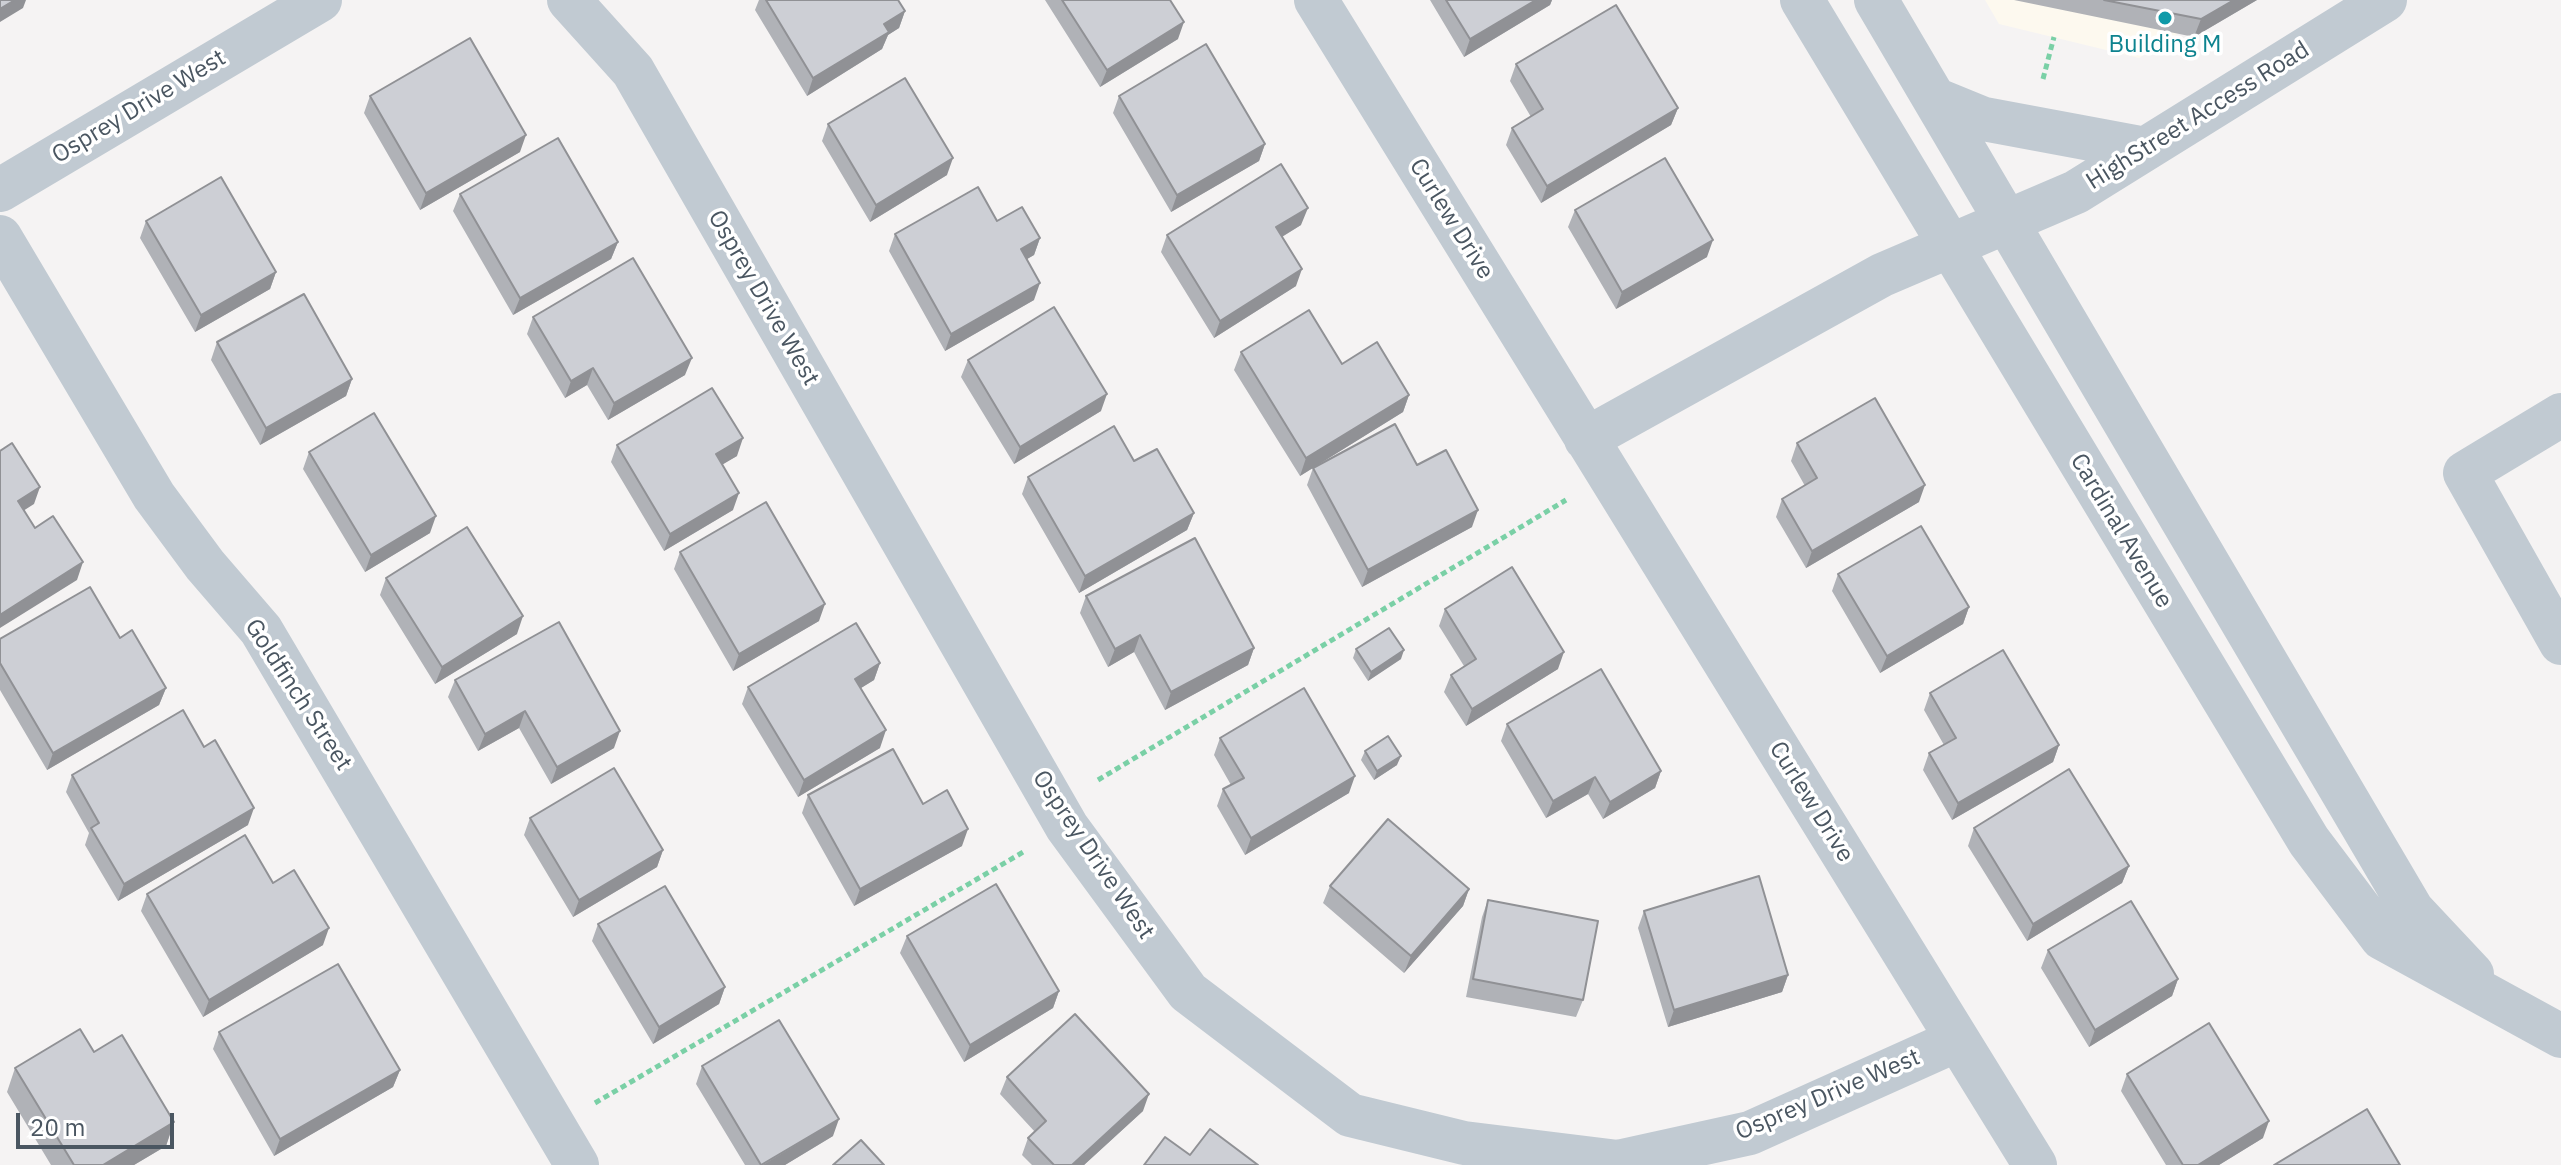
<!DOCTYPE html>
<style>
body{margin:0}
#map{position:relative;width:2561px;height:1165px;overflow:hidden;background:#f5f3f3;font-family:"IBM Plex Sans",sans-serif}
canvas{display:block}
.scale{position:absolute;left:16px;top:1113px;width:158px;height:36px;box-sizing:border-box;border:4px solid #4a5661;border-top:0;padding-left:10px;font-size:24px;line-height:28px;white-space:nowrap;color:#4a5661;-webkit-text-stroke:6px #fff;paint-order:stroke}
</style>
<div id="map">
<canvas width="2561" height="1165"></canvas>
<div class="scale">20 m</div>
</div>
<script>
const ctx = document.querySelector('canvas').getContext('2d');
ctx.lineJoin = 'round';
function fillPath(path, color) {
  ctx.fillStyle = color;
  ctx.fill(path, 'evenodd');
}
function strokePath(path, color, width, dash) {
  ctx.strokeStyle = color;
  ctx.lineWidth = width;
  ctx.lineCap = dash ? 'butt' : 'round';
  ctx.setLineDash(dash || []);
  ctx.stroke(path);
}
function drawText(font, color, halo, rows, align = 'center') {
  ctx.font = font + ' "IBM Plex Sans",sans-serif';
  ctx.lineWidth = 7;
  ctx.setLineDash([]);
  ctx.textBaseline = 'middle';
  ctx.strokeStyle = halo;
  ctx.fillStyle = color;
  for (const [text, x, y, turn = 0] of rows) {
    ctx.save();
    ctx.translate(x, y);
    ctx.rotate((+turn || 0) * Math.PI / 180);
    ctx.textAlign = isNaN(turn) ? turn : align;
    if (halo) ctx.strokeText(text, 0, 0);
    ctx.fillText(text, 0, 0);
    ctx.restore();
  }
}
fillPath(new Path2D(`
 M1985 0H2233L2139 58 1999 24Z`), '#fdf9ef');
strokePath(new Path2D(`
 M2043 79 2054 37
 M1098 780 1566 500
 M595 1103 1025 851`), '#7ad0a6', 5, [6, 4]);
strokePath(new Path2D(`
 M569 0 633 71 1067 827 1188 992 1350 1115 1464 1143 1618 1162 1750 1133 1957 1040
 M1316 0 2035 1165
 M1802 0 2309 841 2382 938 2561 1036
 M1876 0 2412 910 2472 974
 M1935 99 1984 119 2145 149
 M0 190 320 0
 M0 237 154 496 205 565 261 630 577 1165
 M2561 415 2465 473 2561 643
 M1586 439 1882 275 2076 192 2385 0`), '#c1cad2', 44);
fillPath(new Path2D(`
 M759 0H898L905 11 899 28 888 35 882 49 807 96 755 10Z
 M1045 0H1170L1178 39 1100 87Z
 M1430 0H1552L1550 5 1464 57Z
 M2014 0H2257L2194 37Z
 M1516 64 1678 108 1671 125 1541 203 1506 145 1512 128 1531 117 1510 81Z
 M370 96 520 152 420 210 364 113Z
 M1119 96 1265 144 1259 161 1171 212 1113 113Z
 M828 124 947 175 870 222 822 141Z
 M460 194 618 242 611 259 513 315 453 211Z
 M1575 210 1707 257 1616 309 1568 227Z
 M146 221 276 272 270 289 195 332 140 238Z
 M997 221 1040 238 1034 255 1027 259 1034 300 945 351 889 251 895 234Z
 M1301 225 1282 237 1296 286 1214 338 1161 252 1167 235Z
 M533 317 685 375 608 420 587 385 565 398 527 334Z
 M217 342 352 379 346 396 260 445 211 360Z
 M1241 352 1342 364 1409 395 1403 412 1300 476 1234 370Z
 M968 360 1101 411 1014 464 961 377Z
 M1797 443 1919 502 1806 568 1776 517 1782 499 1805 486 1791 461Z
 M617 445 737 456 722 464 733 510 664 551 611 462Z
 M309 452 430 533 365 572 303 469Z
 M1134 461 1194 513 1187 530 1079 593 1022 494 1028 477Z
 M1417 465 1472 527 1362 587 1307 485 1313 468Z
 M680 552 819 621 733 671 674 569Z
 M1838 574 1969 607 1963 624 1880 673 1832 591Z
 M386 578 517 634 435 684 380 595Z
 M1086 596 1254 648 1248 665 1165 710 1134 652 1108 667 1080 613Z
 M1445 609 1558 669 1466 726 1444 692 1451 675 1464 666 1439 626Z
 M120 638 166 688 159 705 47 770 0 690V639Z
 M1356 649 1401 659 1368 681 1353 658Z
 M880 663 874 680 861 688 880 748 798 797 742 704 748 687Z
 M455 680 614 748 551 784 519 728 478 751 448 697Z
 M1930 693 2059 745 2053 762 1952 820 1923 770 1929 753 1944 745 1924 710Z
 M1507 724 1661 771 1655 788 1603 819 1588 794 1546 818 1501 741Z
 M1220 738 1349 793 1245 855 1217 806 1223 789 1231 785 1214 755Z
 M1365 751 1397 765 1374 780 1361 760Z
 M72 775 248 825 118 901 85 845 89 833 66 792Z
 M808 795 962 846 854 906 802 813Z
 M530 818 663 850 657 867 573 917 524 835Z
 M1974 828 2129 866 2122 883 2027 941 1968 846Z
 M273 883 323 945 203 1017 141 911 147 894Z
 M1330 886 1469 889 1463 906 1404 973 1323 903Z
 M1488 900 1583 1000 1576 1017 1466 997 1482 917Z
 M1644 911 1788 975 1782 992 1668 1027 1638 928Z
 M598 924 725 987 719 1004 653 1044 592 941Z
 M907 936 1059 991 1053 1008 964 1062 900 953Z
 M2048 950 2178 979 2172 996 2089 1047 2041 968Z
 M219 1032 400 1070 393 1087 274 1156 213 1049Z
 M702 1066 833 1136 785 1165H745L696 1084Z
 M15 1068 174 1122 166 1146 134 1165H51L7 1092Z
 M2127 1074 2263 1138 2219 1165H2166L2121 1091Z
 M1007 1077 1143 1111 1084 1165H1032L1022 1155 1028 1138 1035 1132 1000 1094Z`), '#b0b2b7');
fillPath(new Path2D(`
 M15 0H26L23 8 0 22V9Z
 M1536 0H1552L1550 5 1464 57 1470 39Z
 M2234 0H2257L2194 37 2201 19Z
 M905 11 899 28 888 35 882 49 807 96 813 78 884 24Z
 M1184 22 1178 39 1100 87 1107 70Z
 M1678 108 1671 125 1541 203 1547 186Z
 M526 135 520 152 420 210 426 193Z
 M1265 144 1259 161 1171 212 1177 195Z
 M953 158 947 175 870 222 876 205Z
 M1308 208 1301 225 1270 244 1276 227Z
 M1040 238 1034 255 1015 266 1021 249Z
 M1713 240 1707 257 1616 309 1622 292Z
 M618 242 611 259 513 315 520 298Z
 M1302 269 1296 286 1214 338 1220 321Z
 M276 272 270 289 195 332 201 315Z
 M1040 283 1034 300 945 351 951 334Z
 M692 358 685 375 608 420 614 403Z
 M593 368 587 385 565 398 571 381Z
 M352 379 346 396 260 445 266 428Z
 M1107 394 1101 411 1014 464 1020 447Z
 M1409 395 1403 412 1300 476 1306 458Z
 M743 438 737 456 710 472 716 454Z
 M1925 485 1919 502 1806 568 1812 551Z
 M40 487 34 504 12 518 18 501Z
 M739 493 733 510 664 551 670 534Z
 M1478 510 1472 527 1362 587 1368 570Z
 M1194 513 1187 530 1079 593 1085 576Z
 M436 516 430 533 365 572 371 555Z
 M83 562 77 580 0 628V615Z
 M825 604 819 621 733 671 739 654Z
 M1969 607 1963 624 1880 673 1887 656Z
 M523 616 517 634 435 684 442 667Z
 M1140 635 1134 652 1108 667 1115 649Z
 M1254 648 1248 665 1165 710 1171 692Z
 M1404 650 1401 659 1368 681 1371 672Z
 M1564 652 1558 669 1466 726 1472 709Z
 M880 663 874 680 848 696 855 679Z
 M166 688 159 705 47 770 53 753Z
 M525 711 519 728 478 751 485 734Z
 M886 730 880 748 798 797 804 780Z
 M620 731 614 748 551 784 557 767Z
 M2059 745 2053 762 1952 820 1958 803Z
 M1401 756 1397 765 1374 780 1377 771Z
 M1661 771 1655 788 1603 819 1610 802Z
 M1355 776 1349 793 1245 855 1251 838Z
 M1595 777 1588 794 1546 818 1553 801Z
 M254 808 248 825 118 901 124 884Z
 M968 829 962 846 854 906 860 889Z
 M663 850 657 867 573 917 579 900Z
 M2129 866 2122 883 2027 941 2033 924Z
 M1469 889 1463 906 1404 973 1411 956Z
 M329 928 323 945 203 1017 209 1000Z
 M1788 975 1782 992 1668 1027 1674 1010Z
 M2178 979 2172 996 2089 1047 2095 1030Z
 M725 987 719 1004 653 1044 659 1027Z
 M1059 991 1053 1008 964 1062 970 1045Z
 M400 1070 393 1087 274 1156 280 1139Z
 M1149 1094 1143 1111 1084 1165H1072Z
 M839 1119 833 1136 785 1165H763Z
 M2269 1121 2263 1138 2219 1165H2198Z
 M174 1122 166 1146 134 1165H103Z`), '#909195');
const building = new Path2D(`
 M0 0H15L0 9Z
 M766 0H898L905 11 884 24 889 32 813 78Z
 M1062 0H1170L1184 22 1107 70Z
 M1446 0H1536L1470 39Z
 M2104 0H2234L2201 19Z
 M1616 5 1678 108 1547 186 1512 128 1543 109 1516 64Z
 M470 38 526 135 426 193 370 96Z
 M1206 44 1265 144 1177 195 1119 96Z
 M905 78 953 158 876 205 828 124Z
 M558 138 618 242 520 298 460 194Z
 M1665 158 1713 240 1622 292 1575 210Z
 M1281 164 1308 208 1276 227 1302 269 1220 321 1167 235Z
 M221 177 276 272 201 315 146 221Z
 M978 187 997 221 1022 207 1040 238 1021 249 1040 283 951 334 895 234Z
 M633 258 692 358 614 403 593 368 571 381 533 317Z
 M304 294 352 379 266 428 217 342Z
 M1054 307 1107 394 1020 447 968 360Z
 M1309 310 1342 364 1377 342 1409 395 1306 458 1241 352Z
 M712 388 743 438 716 454 739 493 670 534 617 445Z
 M1875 398 1925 485 1812 551 1782 499 1817 478 1797 443Z
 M374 413 436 516 371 555 309 452Z
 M1395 424 1417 465 1446 450 1478 510 1368 570 1313 468Z
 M1114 426 1134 461 1157 449 1194 513 1085 576 1028 477Z
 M12 443 40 487 18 501 35 528 53 516 83 562 0 615V451Z
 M766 502 825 604 739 654 680 552Z
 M1921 526 1969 607 1887 656 1838 574Z
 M467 527 523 616 442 667 386 578Z
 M1195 538 1254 648 1171 692 1140 635 1115 649 1086 596Z
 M1512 567 1564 652 1472 709 1451 675 1476 659 1445 609Z
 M90 587 120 638 132 630 166 688 53 753 0 663V639Z
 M559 622 620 731 557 767 525 711 485 734 455 680Z
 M856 623 880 663 855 679 886 730 804 780 748 687Z
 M1389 628 1404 650 1371 672 1356 649Z
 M2003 650 2059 745 1958 803 1929 753 1956 738 1930 693Z
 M1601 669 1661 771 1610 802 1595 777 1553 801 1507 724Z
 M1304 688 1355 776 1251 838 1223 789 1244 778 1220 738Z
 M183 710 204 747 215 740 254 808 124 884 91 828 99 823 72 775Z
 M1388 736 1401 756 1377 771 1365 751Z
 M893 749 923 804 947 790 968 829 860 889 808 795Z
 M614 768 663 850 579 900 530 818Z
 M2069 769 2129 866 2033 924 1974 828Z
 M1388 819 1469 889 1411 956 1330 886Z
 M245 835 273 883 294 870 329 928 209 1000 147 894Z
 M1759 876 1788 975 1674 1010 1644 911Z
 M996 884 1059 991 970 1045 907 936Z
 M665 886 725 987 659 1027 598 924Z
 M1488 900 1598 921 1583 1000 1473 979Z
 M2131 901 2178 979 2095 1030 2048 950Z
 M338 964 400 1070 280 1139 219 1032Z
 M1075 1014 1149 1094 1072 1165H1054L1028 1138 1046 1121 1007 1077Z
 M779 1020 839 1119 761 1165 702 1066Z
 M2209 1023 2269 1121 2198 1165H2183L2127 1074Z
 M80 1029 94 1052 122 1035 174 1122 103 1165H74L15 1068Z
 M2367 1109 2400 1165H2274Z
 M1210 1129 1258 1165H1144L1165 1137 1190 1155Z
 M861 1140 884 1165H833Z`);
fillPath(building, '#cdcfd5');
strokePath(building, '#909195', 2);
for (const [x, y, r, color] of [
 [2165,18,8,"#0f9aa8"]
]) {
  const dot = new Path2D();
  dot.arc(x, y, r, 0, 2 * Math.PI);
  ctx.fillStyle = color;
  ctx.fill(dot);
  strokePath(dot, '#fff', 3);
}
drawText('24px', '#0d838f', '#fff', [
 ["Building M",2165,45]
]);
drawText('24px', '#4a5661', '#fff', [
 ["Osprey Drive West",139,107,-31],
 ["HighStreet Access Road",2198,116,-32],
 ["Curlew Drive",1451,219,58],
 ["Osprey Drive West",763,298,60],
 ["Cardinal Avenue",2121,531,59],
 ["Goldfinch Street",298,695,57],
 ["Curlew Drive",1811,802,58],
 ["Osprey Drive West",1093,855,56],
 ["Osprey Drive West",1828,1095,-23]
]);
</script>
